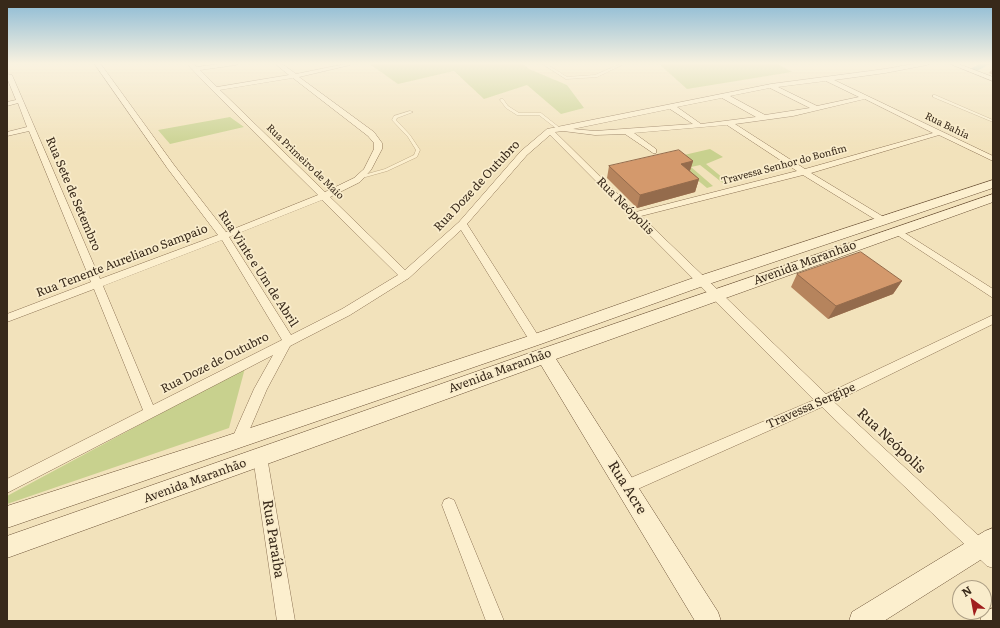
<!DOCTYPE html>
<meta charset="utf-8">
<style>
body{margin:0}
#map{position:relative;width:1000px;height:628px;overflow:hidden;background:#f2e2bb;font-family:Literata,serif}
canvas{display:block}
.frame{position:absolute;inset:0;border:8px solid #38291a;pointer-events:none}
.north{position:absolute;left:952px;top:580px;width:40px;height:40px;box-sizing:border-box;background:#f9eccb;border:1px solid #ac9e84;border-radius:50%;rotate:328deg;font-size:11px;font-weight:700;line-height:16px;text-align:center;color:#38291a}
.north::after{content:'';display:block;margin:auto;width:14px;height:18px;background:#a01e1d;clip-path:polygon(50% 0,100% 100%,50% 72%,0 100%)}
</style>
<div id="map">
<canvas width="1000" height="628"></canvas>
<div class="frame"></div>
<div class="north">N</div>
</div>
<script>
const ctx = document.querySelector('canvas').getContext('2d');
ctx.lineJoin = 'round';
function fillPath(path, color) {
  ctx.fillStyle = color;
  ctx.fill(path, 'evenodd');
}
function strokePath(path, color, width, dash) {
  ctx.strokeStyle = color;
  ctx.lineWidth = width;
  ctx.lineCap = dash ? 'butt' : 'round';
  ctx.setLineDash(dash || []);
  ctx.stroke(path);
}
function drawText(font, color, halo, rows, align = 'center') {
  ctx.font = font + ' Literata,serif';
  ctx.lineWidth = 3.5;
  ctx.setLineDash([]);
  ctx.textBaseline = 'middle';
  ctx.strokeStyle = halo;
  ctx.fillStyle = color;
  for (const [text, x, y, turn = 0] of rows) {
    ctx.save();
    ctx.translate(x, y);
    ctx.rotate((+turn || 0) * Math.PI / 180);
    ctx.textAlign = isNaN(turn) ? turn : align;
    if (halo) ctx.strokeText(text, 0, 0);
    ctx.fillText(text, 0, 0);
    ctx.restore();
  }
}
fillPath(new Path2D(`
 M368 63H522L529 69 567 85 584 108 561 114 527 85 484 99 454 71 398 84Z
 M658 63H776L792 72 687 89Z
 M230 117 244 127 170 144 158 130Z
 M710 149 723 157 706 164 729 183 724 184 700 165 691 167 713 186 707 188 671 158Z
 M245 368 229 428 7 504V496Z`), '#c8d18e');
fillPath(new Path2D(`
 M981 63H992L977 71H971L970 69Z`), '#a0c2b8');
const lane = new Path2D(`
 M541 63H545L567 77 595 75 622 63H626L597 77 566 79Z
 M933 95H935L993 120V122L933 97Z
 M501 99H503L508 106 519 113H541L560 128 557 129 539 115H517L506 108 500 100Z
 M410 111 413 112 397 118 396 120 410 135 420 150 417 157 387 171 362 178H360V176L385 169 414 155 416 150 408 137 392 120 394 116Z`);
const street = new Path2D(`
 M94 63H100L174 165 226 232 318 195 212 90 186 63H192L197 67 225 63H239L236 65 200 70 217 87 289 75 274 63H281L296 74 350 63V65L299 77 374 132 382 143V149L371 170 360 182 330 197 405 270 459 222 521 151 547 129 771 84 885 69 918 63H930L927 65 885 73 834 80 993 156V161L939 135 811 173 887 219 889 221 887 223H881L803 175 641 216 826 394 993 315V324L834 402 993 549V568L987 566 822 407 631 492 626 494 621 492 619 487 621 482 814 400 550 135 527 155 467 224 539 337 541 340 539 343 535 344 531 343 461 230 409 278 350 315 290 346 267 389 243 445 238 447 233 445 231 441 254 389 273 355 7 493V479L143 410 94 289 7 322V314L91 282 29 131 7 136V132L27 127 18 103 7 106V102L16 100 7 78V74L12 75 100 279 218 235 168 169ZM293 78 368 136 374 143V149L364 169 354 178 325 192 220 90ZM826 81 859 97 817 106 778 87ZM770 88 810 108 765 115 730 96ZM722 98 756 117 701 124 677 107ZM865 99 933 133 805 169 735 124 793 116ZM670 109 693 124 595 131 573 129ZM727 125 797 171 636 212 555 132 563 131 595 135 625 134 653 153H656V149L634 133ZM322 200 398 275 342 309 291 335 229 237ZM222 240 282 340 153 405 103 286Z
 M948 63H956L993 77V81Z
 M897 228 993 289V298L894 233 892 231 894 229Z
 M260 451 265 453 267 457 295 621H277L253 457 255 453Z
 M449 498 454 500 504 621H486L442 505 444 500Z`);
const secondary = new Path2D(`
 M993 180V188L706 285 541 344 7 528V506L220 438 529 336 696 277Z
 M993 194V202L556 359 718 612 721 621H695L541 365 7 558V536L538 350Z
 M993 528V552L884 621H849L852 612 985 531Z
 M993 608V621H980L983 612Z`);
strokePath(lane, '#8b7153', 0.5);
strokePath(street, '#8b7153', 1);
strokePath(secondary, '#6c5237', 1);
fillPath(lane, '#fcefce');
fillPath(street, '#fcefce');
fillPath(secondary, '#fcefce');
fillPath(new Path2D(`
 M993 68V75L989 73Z
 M693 161 690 171 699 179 695 192 637 208 607 178 609 166Z
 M797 274 902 281 893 294 828 319 791 287Z`), '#b6845d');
fillPath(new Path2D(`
 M693 161 689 173 681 164Z
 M699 179 695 192 637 208 640 195Z
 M902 281 893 294 828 319 836 306Z`), '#946b4c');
const building = new Path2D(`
 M679 150 693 161 681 164 699 179 640 195 609 166Z
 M861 252 902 281 836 306 797 274Z`);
fillPath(building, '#d4996c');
strokePath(building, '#946b4c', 1);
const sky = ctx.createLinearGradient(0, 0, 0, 151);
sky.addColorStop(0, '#8bbad5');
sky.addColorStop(0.42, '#f9f2e0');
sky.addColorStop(1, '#f9f2e000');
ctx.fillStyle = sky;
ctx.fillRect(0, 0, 1000, 151);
drawText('10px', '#38291a', '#f9eccb', [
 ["Rua Bahia",947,126,26],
 ["Rua Primeiro de Maio",305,162,44],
 ["Travessa Senhor do Bonfim",784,165,-15]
]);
drawText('12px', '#38291a', '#f9eccb', [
 ["Rua Doze de Outubro",477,186,-47],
 ["Rua Sete de Setembro",73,194,67],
 ["Rua Neópolis",625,206,45],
 ["Rua Tenente Aureliano Sampaio",122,261,-21],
 ["Avenida Maranhão",805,263,-20],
 ["Rua Vinte e Um de Abril",258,269,57],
 ["Rua Doze de Outubro",215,363,-27],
 ["Avenida Maranhão",500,371,-20],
 ["Travessa Sergipe",811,406,-24],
 ["Avenida Maranhão",195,481,-20]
]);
drawText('14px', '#38291a', '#f9eccb', [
 ["Rua Neópolis",891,441,43],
 ["Rua Acre",627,488,58],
 ["Rua Paraíba",273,539,81]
]);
</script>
